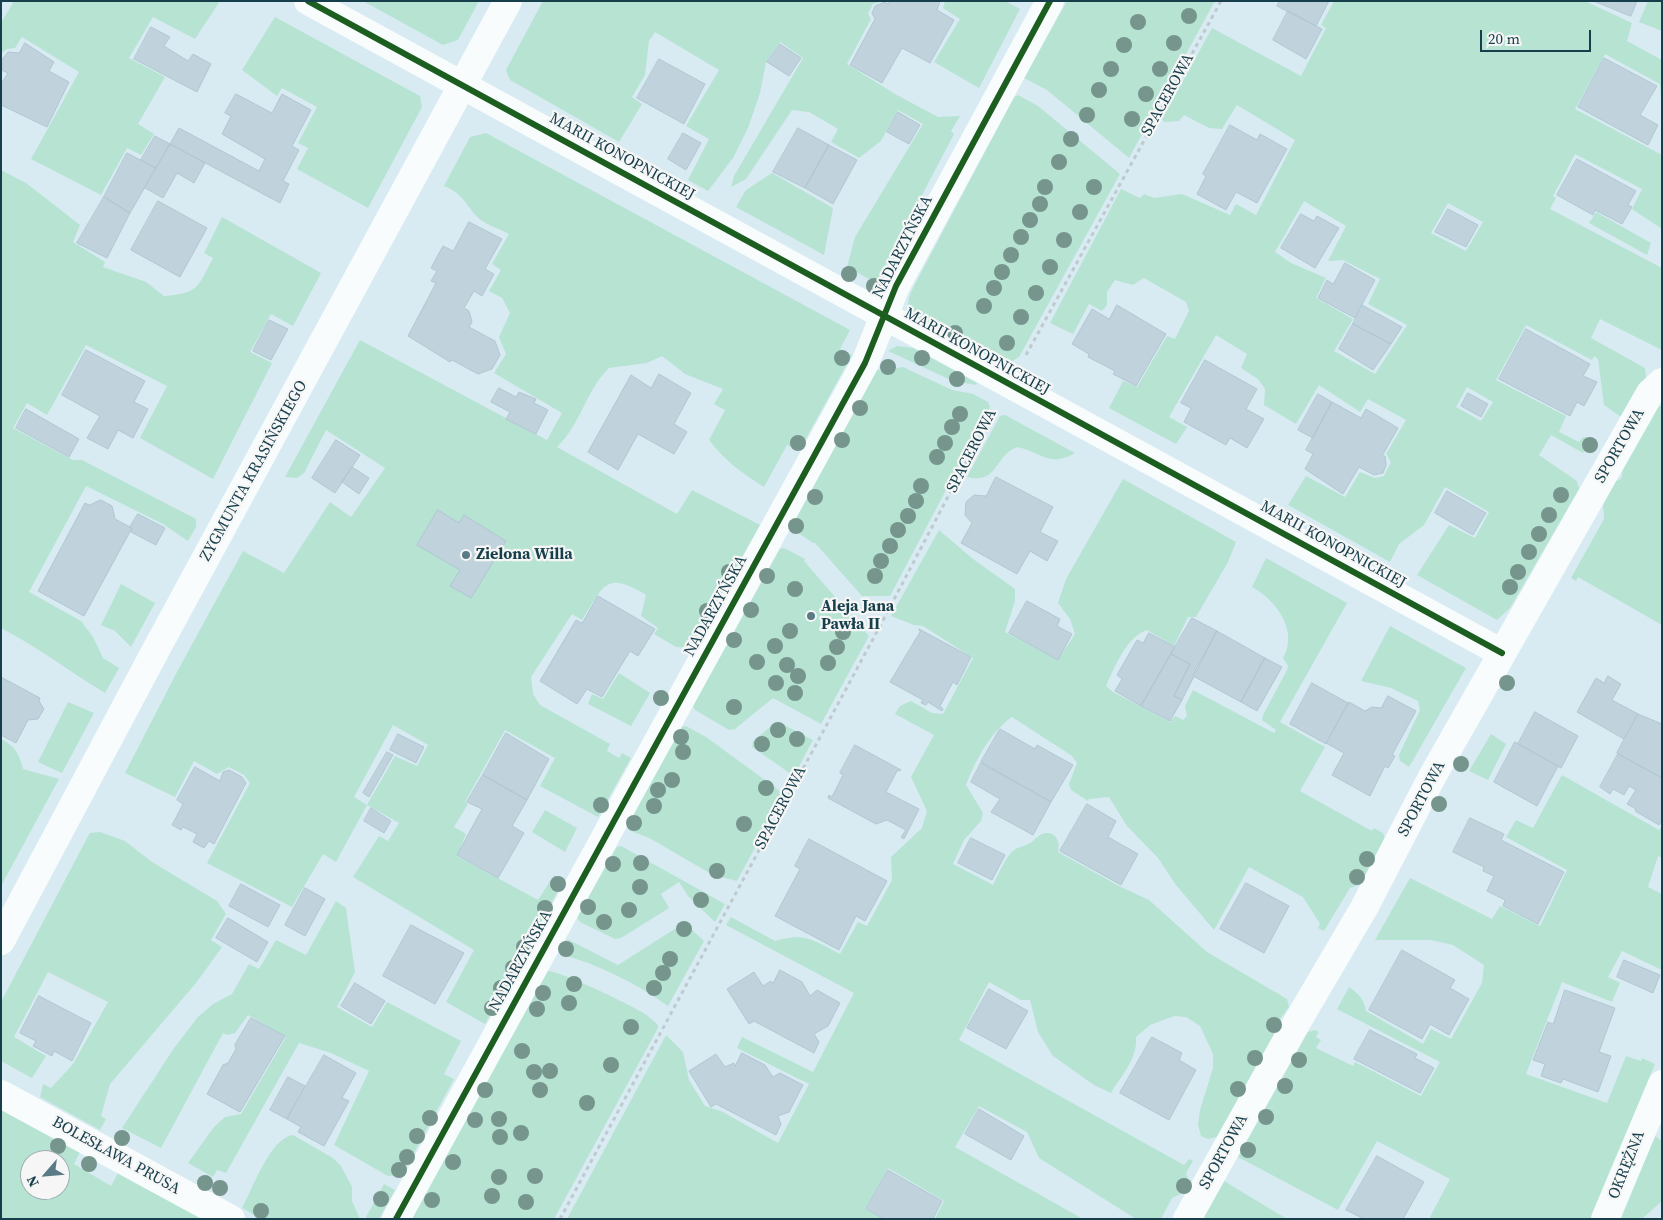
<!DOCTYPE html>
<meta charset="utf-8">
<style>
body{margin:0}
#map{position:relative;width:1663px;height:1220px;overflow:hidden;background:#d8ebf2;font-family:"Source Serif 4",serif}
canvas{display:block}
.frame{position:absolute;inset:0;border:2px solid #163f4b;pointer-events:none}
.north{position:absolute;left:20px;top:1150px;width:50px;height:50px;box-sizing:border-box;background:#f6f6f6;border:1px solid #9cadb2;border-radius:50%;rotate:243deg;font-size:14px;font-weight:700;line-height:20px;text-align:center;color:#163f4b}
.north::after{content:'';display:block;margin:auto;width:18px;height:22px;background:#5a7b85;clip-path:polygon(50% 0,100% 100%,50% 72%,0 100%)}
.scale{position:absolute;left:1480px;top:30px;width:111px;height:22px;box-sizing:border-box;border:2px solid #163f4b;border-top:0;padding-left:6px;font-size:15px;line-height:18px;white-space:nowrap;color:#163f4b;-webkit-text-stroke:4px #f6f6f6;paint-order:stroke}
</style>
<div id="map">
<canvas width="1663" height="1220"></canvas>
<div class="frame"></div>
<div class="north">N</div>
<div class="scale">20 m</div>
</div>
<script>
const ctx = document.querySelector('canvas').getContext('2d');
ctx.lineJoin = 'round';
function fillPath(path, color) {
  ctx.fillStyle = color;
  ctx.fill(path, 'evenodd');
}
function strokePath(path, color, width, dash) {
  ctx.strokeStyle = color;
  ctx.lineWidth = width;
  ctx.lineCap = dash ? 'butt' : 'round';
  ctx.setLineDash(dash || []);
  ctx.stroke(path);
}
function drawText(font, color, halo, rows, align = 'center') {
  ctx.font = font + ' "Source Serif 4",serif';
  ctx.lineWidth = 4.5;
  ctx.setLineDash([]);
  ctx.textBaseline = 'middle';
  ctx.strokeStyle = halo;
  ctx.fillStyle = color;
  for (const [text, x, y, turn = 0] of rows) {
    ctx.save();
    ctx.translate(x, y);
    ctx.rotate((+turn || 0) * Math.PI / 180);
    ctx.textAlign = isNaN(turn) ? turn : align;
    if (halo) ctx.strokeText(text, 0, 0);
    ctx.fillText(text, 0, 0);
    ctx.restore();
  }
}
fillPath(new Path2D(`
 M14 1H220L195 39 153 17 129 58 165 77 138 124 154 134 141 155 127 148 101 195 31 159 79 72 22 37 15 48 7 49 1 53V23Z
 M363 1H479L458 40 443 45Z
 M543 1H883L873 4 868 14 871 19 847 64 895 94 938 117 960 116 951 131 954 134 876 283 847 267 855 237 923 124 898 110 881 141 859 158 831 142 838 129 809 112 792 110 746 179 731 187 734 176 803 58 780 42 766 62 760 93 748 128 733 158 708 191 688 180 709 139 686 126 719 70 655 32 649 41 645 75 632 97 642 104 619 142 510 80 506 70Z
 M945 1H1005L1020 9 979 88 934 62 960 19 943 8Z
 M1067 1H1215L1129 158 1047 90 1024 78Z
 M1334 1H1585L1632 23 1627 41 1662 60V119L1660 84 1605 54 1575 109 1662 155V229L1632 209 1642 189 1575 154 1553 196 1556 198 1550 209 1662 268V350L1600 319 1591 338 1645 368 1646 378 1621 417 1604 405 1598 359 1594 356 1592 360 1526 325 1496 380 1566 416 1559 432 1579 442 1583 437 1592 438 1583 453 1551 435 1539 455 1577 481 1579 489 1510 608 1497 620 1417 575 1449 525 1475 538 1489 512 1445 487 1424 525 1399 544 1390 562 1288 505 1306 476 1345 497 1360 472 1375 478 1384 476 1391 462 1386 454 1406 420 1368 399 1360 412 1319 385 1296 424 1264 405 1265 389 1258 379 1241 368 1247 354 1216 335 1169 417 1187 427 1176 444 1109 408 1123 381 1137 387 1167 336 1175 339 1189 311 1186 302 1144 278 1133 285 1115 280 1107 292V305L1102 311 1089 304 1073 334 1050 323 1121 189 1140 198 1144 194 1154 198 1182 194 1230 215 1236 204 1256 215 1295 140 1237 105 1222 129 1209 128 1184 115 1179 121 1164 122 1162 119 1212 28 1301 76 1326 28 1321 25ZM1304 201 1346 226 1328 261 1343 260 1380 279 1368 304 1407 325 1375 374 1334 351 1353 319 1316 298 1326 278 1291 263 1275 252ZM1448 203 1483 222 1466 251 1431 233ZM1467 387 1493 402 1481 421 1456 407Z
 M1648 1H1662V31L1639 22Z
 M275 17 420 96 422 107 368 208 297 169 308 148 298 143 317 107 282 88 277 96 242 70Z
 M1018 95 1038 106 1120 174 1019 357 1004 366 916 317C904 308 908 298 914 286L1014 97Z
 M486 133 850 330 840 349 852 355 799 451 787 445 764 487C743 474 724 460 709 440L725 410 714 404 723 389 685 374 662 356 647 363 609 368C586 390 581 424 557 447L677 514 692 490 760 525 691 648 676 647 654 634 658 628 641 616 646 595C605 570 604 586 582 620L572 614 531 677 533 694 540 705 610 744 607 751 619 758 622 753 631 758 598 817 540 786 555 758 505 730 465 802 468 804 454 827 466 834 457 856 538 900 554 875 564 880 485 1024 446 1002 474 950 353 877 379 836 388 841 399 823 367 805 336 862 323 854 292 907 207 863 250 783 244 775 229 767 217 774 194 761 175 797 125 773 178 670 243 551 284 573 330 502 351 517 385 468 326 430 304 473 297 478 285 477 360 340 547 440 562 413 494 373 506 354 499 337 510 313 502 298 489 291 501 270 492 264 509 234C500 229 489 226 481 220 467 209 465 194 444 186L470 137ZM393 725 428 745 417 766 395 756 367 805 354 797Z
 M1 170 26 183 80 225 73 242 105 262 103 267 146 282 164 296C199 293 197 288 213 258L204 253 222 217 321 273 293 326 271 314 250 352 272 363 213 479 140 438 167 386 86 345 47 415 27 403 13 428 73 460H82L196 519V527L188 541 163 524 86 486 29 592 81 621 93 637 103 658 119 668 105 693C70 672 38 647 1 628Z
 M772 173 833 208 824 255 736 207 746 190Z
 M1596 212 1651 243 1647 255 1589 223Z
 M897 346 913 348 977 383 976 385 953 381 888 351Z
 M903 367 952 390 973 394 988 402 990 407 890 596H862L815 543H813L791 528 877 369 890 375 897 368Z
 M1659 406 1662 407V625L1578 577 1576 581 1571 578 1604 519 1603 505 1616 481 1621 479 1623 470Z
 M1005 415 1075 453C1049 468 1042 452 1017 447 994 456 998 485 967 477L1000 416Z
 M1123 479 1236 542 1228 562 1196 617H1188L1174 646 1147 630C1127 636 1114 668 1106 686L1113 692 1170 722 1175 716 1183 720 1187 716 1185 706 1193 690 1274 733 1276 730 1262 720 1263 715 1287 670 1288 666 1283 658C1299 631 1276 600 1252 587L1266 558 1347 603 1280 722 1325 747 1300 791 1372 831 1374 828 1383 833 1386 841 1363 883 1350 888 1324 931 1318 928 1320 924 1303 897 1249 867 1214 930 1176 885 1158 858 1127 826 1109 797 1089 799 1088 801 1071 790 1069 784 1077 763 1072 756 1012 717C991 731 975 761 966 785L983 813 981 821 964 840 953 864 993 885C998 875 1003 863 1010 854 1015 847 1023 847 1030 843 1034 841 1037 836 1042 834 1055 829 1061 842 1058 852L1119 886 1149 900 1207 952 1287 999 1289 1007 1277 1023V1029L1217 1137 1208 1139 1201 1136 1198 1125 1200 1110 1213 1068V1054L1200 1026 1186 1017 1174 1016 1150 1025 1136 1037C1138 1058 1121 1076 1111 1093L1094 1085 1053 1056 1038 1032 1030 1000H1021L989 982 959 1040 1184 1165 1189 1159 1193 1161 1186 1173 1190 1185 1187 1191 1172 1198 1161 1219H1136L1039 1158 1027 1132 979 1106 955 1147 1083 1219H935L944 1201 888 1168 865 1209 883 1219H567L666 1035 683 1052 689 1080 705 1106 721 1111 778 1143 809 1084 737 1048 742 1037 813 1072 854 993 726 925 731 917 775 941C806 932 813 940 840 954L858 922 867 926 892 880 891 857 922 828 927 811 911 777 934 735 895 714 900 706 911 701 932 713 943 714 973 658 923 626 914 625 891 616 939 530 973 559 1015 589V601L1005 632 1058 660 1075 634 1070 619 1058 603 1066 579Z
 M784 548 805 559 804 561 869 636 821 724 773 698 735 729 729 730 695 710 693 706 780 549Z
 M121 584 155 603 131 647 115 631 101 625Z
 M1390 626 1466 668 1409 767 1400 761 1399 755 1420 710 1418 701 1391 688 1361 681Z
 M619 673 650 693 631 726 588 704 592 694 603 699Z
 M68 702 94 713 62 773 38 762Z
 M775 723H780L813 740 794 776 752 747 753 741Z
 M686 726 706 737 784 794 737 881 713 875 651 839 629 830 627 826 682 727Z
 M1491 734 1506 744 1488 780 1469 771Z
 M1 739C16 747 19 754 23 769L59 779 1 886Z
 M1562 775 1659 830 1662 826V858L1658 856 1648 887 1662 894V970L1622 951 1608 977 1620 983 1612 1002 1562 982 1526 1074 1607 1103 1626 1056 1641 1061 1642 1058 1655 1064 1591 1219H1429L1450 1179 1377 1141 1338 1210 1238 1157 1308 1032 1315 1030 1319 1032 1316 1037 1321 1040 1316 1048 1353 1066 1355 1062 1421 1096 1440 1062 1337 1009 1349 987C1359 994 1364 999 1366 1011L1423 1044 1431 1029 1451 1039 1482 983 1484 965 1453 945 1431 940H1375L1410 878 1492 919 1500 906 1540 926 1567 870 1506 837 1516 820 1533 828Z
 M545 810 577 828 565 852 532 832Z
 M100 832 125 841 152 862 217 901 226 914 211 940 222 947 196 983 110 1084 101 1116 106 1119 100 1130 40 1097 43 1084 51 1088 73 1064 108 1002 48 972 14 1037 46 1056 32 1078 1 1061V1002L86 840 90 833Z
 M621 846 725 904 715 922 688 896 679 882 661 894 669 908 621 938 615 939 580 922 577 917 617 847Z
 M336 901 346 908 355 972 337 1007 372 1027 387 1002 461 1041 444 1074 454 1079 402 1175 388 1176 334 1145 369 1071 331 1053 299 1043 226 1173 217 1170 213 1177 188 1163 214 1127 225 1117 241 1114 286 1037 248 1015 235 1033 227 1035 223 1033 161 1148 122 1128 174 1048 198 1017 213 1004 232 994 249 964 259 969 276 940 306 955Z
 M681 925 688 926 704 941 668 1006C636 983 597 964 560 954L559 950 564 941 569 940 618 965Z
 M547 971C559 970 628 1004 642 1012 648 1016 653 1020 658 1025V1028L554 1219H412Z
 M1 1109 80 1152 74 1164 111 1186 118 1173 203 1219H1ZM30 1160H60V1190H30Z
 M293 1135 333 1158 341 1166 352 1187V1201L360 1219H262L242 1208C253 1188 270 1138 293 1135Z
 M1655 1136 1662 1141V1201L1642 1219H1621Z
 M1224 1181 1287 1219H1203Z
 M384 1184 395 1190 379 1219H365Z`), '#b7e3d3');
const building = new Path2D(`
 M890 1H940L937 10 954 20 930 63 902 48 882 83 850 65 875 19 872 13 875 6 885 2 888 4Z
 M1280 1H1329L1316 26 1277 6Z
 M1594 1H1637L1631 16Z
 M1288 11 1322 29 1306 59 1273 40Z
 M151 27 170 37 164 46 188 61 193 54 211 64 197 92 134 59Z
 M25 43 54 62 49 71 69 82 47 127 1 105V84L8 73 1 70V61L8 52 19 53Z
 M780 44 801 58 789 76 767 62Z
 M1604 58 1657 86 1640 115 1658 125 1648 145 1578 107Z
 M659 59 705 84 684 124 637 98Z
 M236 94 272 113 282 94 311 110 292 146 299 150 283 181 289 184 280 203 170 144 179 128 259 171 265 159 222 134 231 116 225 113Z
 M898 112 920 125 909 144 887 132Z
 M1230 125 1257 140 1260 134 1287 149 1257 203 1236 192 1226 210 1197 194 1206 176 1203 174Z
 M798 128 829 145 805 188 773 172Z
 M683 133 701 143 686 170 668 159Z
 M155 136 170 144 156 168 141 160Z
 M170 144 205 163 194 183 177 173 163 198 145 188Z
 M829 145 857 160 833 204 805 188Z
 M127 153 156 168 130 213 104 197Z
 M1577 159 1636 191 1628 205 1632 207 1622 224 1595 210 1593 215 1557 195Z
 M104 197 130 213 107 258 77 243Z
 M158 201 207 228 180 277 131 250Z
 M1448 209 1478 225 1466 247 1435 232Z
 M1301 214 1314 221 1317 216 1339 228 1315 268 1281 248Z
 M469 222 502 239 485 269 494 274 482 296 474 291 464 308 469 311 472 322 469 327 495 341 500 355 492 369 478 374 452 360 450 362 408 336 436 283 431 281 437 271 431 268 443 246 453 251Z
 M1345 263 1375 280 1355 318 1318 298 1327 280 1333 284Z
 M1117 305 1166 334 1136 386 1113 374 1115 371 1088 357 1089 354 1072 344 1092 309 1109 319Z
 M1362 305 1402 327 1391 344 1353 324Z
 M269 320 288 329 271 360 253 351Z
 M1353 324 1391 344 1373 370 1339 349Z
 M1526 329 1590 364 1583 376 1597 382 1584 406 1577 402 1570 416 1499 379Z
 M86 350 145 381 134 402 148 409 133 438 118 430 108 449 87 438 100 416 62 395Z
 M1205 360 1257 389 1246 409 1264 419 1247 448 1230 438 1226 445 1184 422 1191 408 1181 403Z
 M659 374 691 393 674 424 687 432 674 454 638 434 618 470 588 452 631 375 651 388Z
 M499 388 516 397 519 392 536 399 534 403 548 410 536 434 506 419 510 412 491 402Z
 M1468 393 1488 404 1481 417 1461 406Z
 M1318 394 1332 402 1313 438 1298 430Z
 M1332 402 1361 418 1366 409 1398 428 1382 456H1385L1386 465 1383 473 1374 475 1359 467 1343 494 1305 469 1313 454 1306 450Z
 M26 409 79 439 69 457 16 428Z
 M336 440 360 455 335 493 312 478Z
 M352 467 369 478 359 494 342 482Z
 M996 477 1053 507 1040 532 1058 541 1047 561 1030 551 1017 574 961 543 972 523 965 515 966 502 974 495 986 496Z
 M1447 491 1486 513 1473 535 1435 513Z
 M101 500 112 506 115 519 132 528 84 616 38 591 85 503 89 505Z
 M438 510 459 523 464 515 506 541 471 598 450 586 460 570 417 545Z
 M138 514 165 528 156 545 131 532 132 528 130 527Z
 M598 596 655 629 638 656 630 651 602 697 587 689 577 704 540 681 576 620 582 623Z
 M1027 601 1060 619 1057 626 1072 634 1058 660 1009 633Z
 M1192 618 1217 631 1182 700 1174 696 1190 664 1171 654Z
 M919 629 971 657 957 685 953 682 940 706 943 709 942 711 928 702 926 705 921 703 923 700 890 682 920 632Z
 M1217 631 1265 658 1241 702 1193 676Z
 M1149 633 1175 647 1141 706 1115 691 1122 679 1117 675 1137 640 1143 643Z
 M1171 654 1190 664 1174 696 1182 700 1170 721 1141 706Z
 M1265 658 1282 667 1257 711 1241 702Z
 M1608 676 1621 684 1612 700 1638 714 1624 739 1577 712 1596 678 1604 683Z
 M1 677 40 698 39 701 44 709 38 719 28 720 16 743 1 735Z
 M1312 683 1348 703 1326 744 1290 724Z
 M1388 696 1416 711 1392 755 1395 756 1388 768 1385 766 1370 796 1332 775 1344 753 1326 743 1349 702 1365 711 1372 707 1381 708Z
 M1535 712 1578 736 1561 768 1518 744Z
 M1638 714 1662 724V778L1617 753Z
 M1000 729 1035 749 1037 745 1073 765 1051 802 981 762Z
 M506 733 549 759 527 800 483 775Z
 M398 734 424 747 416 763 390 750Z
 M1515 742 1558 766 1537 806 1494 782Z
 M855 745 901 770 897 771 886 792 919 809 904 839 901 837 906 830 887 820 876 824 828 798 829 795 832 797 843 775 840 773Z
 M387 752 393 755 369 797 363 793Z
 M1618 754 1662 778V820L1659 825 1635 811 1636 809 1627 804 1636 790 1629 786 1624 795 1613 789 1610 794 1600 787Z
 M981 763 1051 802 1033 835 991 812 1000 799 971 782Z
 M195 767 220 781 223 772 229 770 242 777 246 783 214 844 209 841 204 848 193 842 197 834 183 827 181 830 172 825 183 804 177 800Z
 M483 775 527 800 512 826 524 833 498 878 457 855 482 809 467 802Z
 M1087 804 1116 821 1108 837 1138 854 1121 885 1060 851Z
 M371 808 391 821 384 833 364 821Z
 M1470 818 1504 834 1501 840 1564 872 1538 924 1503 906 1505 900 1487 891 1494 876 1483 871 1484 867 1453 852Z
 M971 838 1005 855 992 880 958 863Z
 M809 839 887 881 865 921 856 916 839 950 775 916 800 869 795 866Z
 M1246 883 1289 906 1264 953 1220 929Z
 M241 884 280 905 268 927 229 906Z
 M305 888 325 899 305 936 285 925Z
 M228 918 268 942 257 962 216 938Z
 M411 925 464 953 435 1004 383 976Z
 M1402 950 1455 980 1450 988 1469 999 1449 1035 1430 1024 1422 1039 1369 1010Z
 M1624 960 1660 975 1653 993 1617 977Z
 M780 970 802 982 810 996 817 990 840 1003 828 1026 814 1034 819 1042 814 1053 754 1021 749 1024 727 989 754 972 763 986 771 981 773 983Z
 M355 983 385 1001 371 1024 341 1006Z
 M989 989 1028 1011 1006 1049 967 1028Z
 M1565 990 1615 1008 1599 1052 1611 1056 1598 1092 1563 1079 1561 1083 1541 1076 1545 1064 1533 1060 1548 1022 1553 1024Z
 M39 996 91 1023 72 1061 54 1051 52 1056 33 1046 36 1041 20 1033Z
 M251 1018 285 1036 240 1112 207 1094 223 1065 228 1063 236 1049 235 1045Z
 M1370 1030 1417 1054 1415 1058 1434 1068 1420 1093 1354 1059Z
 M1152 1037 1182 1053 1179 1060 1196 1070 1169 1120 1120 1093Z
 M742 1053 765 1065 773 1077 780 1073 803 1085 789 1112 778 1116 781 1124 776 1135 716 1104 711 1107 689 1071 716 1054 725 1067 734 1063 735 1066Z
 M324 1055 356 1073 342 1098 349 1101 324 1146 298 1132 301 1127 287 1119Z
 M288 1077 305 1086 287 1119 270 1110Z
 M979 1109 1024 1136 1011 1160 965 1134Z
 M1377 1156 1424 1182 1403 1219H1364L1346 1210Z
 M888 1170 942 1201 933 1219H884L866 1209Z`);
fillPath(building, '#c0d2db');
strokePath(building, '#b0c7d3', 1);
strokePath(new Path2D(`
 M1026 355 1221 1
 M560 1219 880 626 992 413`), '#becacd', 3, [4, 4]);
strokePath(new Path2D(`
 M308 1 1502 653
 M1 941 158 646 508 1
 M1 1094 231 1219
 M396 1219 865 363 896 286 1050 1
 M1187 1219 1293 1029 1364 908 1432 777 1650 393 1662 382
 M1605 1219 1662 1084`), '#f9fcfd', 28);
strokePath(new Path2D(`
 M308 1 1502 653
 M396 1219 865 363 896 286 1050 1`), '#1b5e20', 6);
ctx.fillStyle = '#75958d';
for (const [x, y] of [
 [1189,16],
 [1138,22],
 [1174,43],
 [1124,45],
 [1111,69],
 [1160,69],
 [1099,90],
 [1146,94],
 [1087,115],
 [1132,119],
 [1071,139],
 [1059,162],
 [1045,187],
 [1094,187],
 [1040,204],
 [1080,212],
 [1030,220],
 [1021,237],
 [1064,240],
 [1011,255],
 [1050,267],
 [1002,272],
 [849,274],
 [874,286],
 [994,288],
 [1036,293],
 [984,306],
 [1021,317],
 [955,333],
 [1007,343],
 [842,358],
 [922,358],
 [888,367],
 [957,379],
 [860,408],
 [960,414],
 [952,427],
 [842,440],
 [798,443],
 [945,443],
 [1590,445],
 [937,457],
 [921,486],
 [1561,495],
 [815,497],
 [916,501],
 [1549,515],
 [908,516],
 [796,526],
 [898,530],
 [1539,534],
 [890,546],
 [1529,552],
 [881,561],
 [729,572],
 [1518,572],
 [767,576],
 [875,576],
 [1510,587],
 [795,589],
 [751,610],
 [707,611],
 [790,631],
 [843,632],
 [734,640],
 [775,646],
 [837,647],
 [757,662],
 [828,663],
 [787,665],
 [798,676],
 [776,683],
 [1507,683],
 [795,693],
 [661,698],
 [734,707],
 [778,730],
 [681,737],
 [797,739],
 [762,744],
 [683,752],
 [1461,764],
 [672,780],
 [766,788],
 [658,790],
 [1439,804],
 [601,805],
 [654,806],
 [634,823],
 [744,824],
 [1367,859],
 [641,863],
 [613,864],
 [717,871],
 [1357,877],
 [558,884],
 [640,887],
 [701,900],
 [588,907],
 [545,908],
 [629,910],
 [604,922],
 [684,929],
 [524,947],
 [566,949],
 [670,959],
 [513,968],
 [663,973],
 [574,984],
 [501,988],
 [654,988],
 [543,993],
 [569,1003],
 [492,1008],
 [537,1009],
 [1274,1025],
 [631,1027],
 [522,1051],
 [1255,1058],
 [1299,1060],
 [611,1065],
 [550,1071],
 [534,1072],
 [1285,1086],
 [1238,1089],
 [485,1090],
 [540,1090],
 [587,1103],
 [1266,1117],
 [430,1118],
 [499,1119],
 [475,1120],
 [521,1133],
 [417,1136],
 [500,1137],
 [122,1138],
 [58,1146],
 [1248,1150],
 [407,1157],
 [453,1162],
 [89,1164],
 [399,1170],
 [535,1176],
 [499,1177],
 [205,1183],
 [1184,1186],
 [220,1188],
 [492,1196],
 [381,1199],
 [432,1200],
 [526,1202],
 [261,1211]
]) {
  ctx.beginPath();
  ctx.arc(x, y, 8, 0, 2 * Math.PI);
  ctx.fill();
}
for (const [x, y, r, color] of [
 [466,555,5,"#5a7b85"],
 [811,616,5,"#5a7b85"]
]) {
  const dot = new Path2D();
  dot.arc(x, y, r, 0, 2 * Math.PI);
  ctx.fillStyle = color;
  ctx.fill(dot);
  strokePath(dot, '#f6f6f6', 2);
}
drawText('16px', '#163f4b', '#f6f6f6', [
 ["SPACEROWA",1168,95,-61],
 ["MARII KONOPNICKIEJ",622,157,29],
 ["NADARZYŃSKA",903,247,-63],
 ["MARII KONOPNICKIEJ",977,352,29],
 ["SPORTOWA",1620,446,-60],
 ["SPACEROWA",972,451,-63],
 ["ZYGMUNTA KRASIŃSKIEGO",254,471,-61],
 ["MARII KONOPNICKIEJ",1333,545,29],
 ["NADARZYŃSKA",716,606,-61],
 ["SPORTOWA",1422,799,-62],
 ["SPACEROWA",781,808,-62],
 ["NADARZYŃSKA",521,961,-61],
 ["SPORTOWA",1224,1152,-61],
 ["BOLESŁAWA PRUSA",116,1156,29],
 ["OKRĘŻNA",1627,1165,-68]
]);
drawText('bold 16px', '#163f4b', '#f6f6f6', [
 ["Zielona Willa",476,555],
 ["Aleja Jana",821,607],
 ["Pawła II",821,625]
], 'left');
</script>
